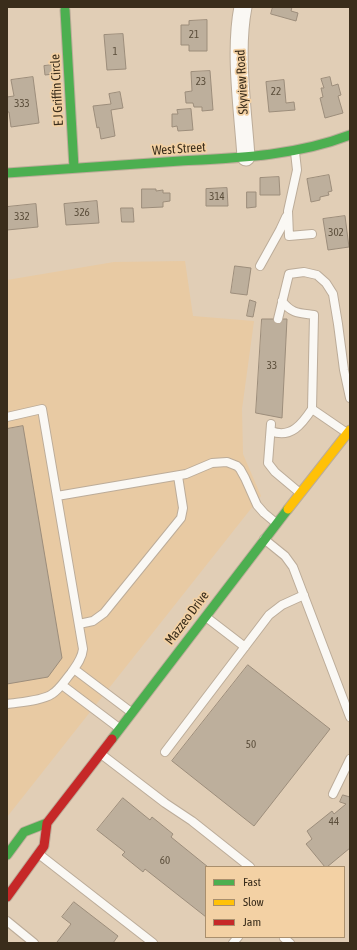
<!DOCTYPE html>
<style>
body{margin:0}
#map{position:relative;width:357px;height:950px;overflow:hidden;background:#e1ceb6;font-family:"Asap Condensed",sans-serif}
canvas{display:block}
.frame{position:absolute;inset:0;border:8px solid #3a2d1b;pointer-events:none}
.legend{position:absolute;left:205px;top:866px;width:140px;height:72px;box-sizing:border-box;background:#f3d1a4;border:1px solid #a98f6d;margin:0;padding:5px 7px;list-style:none;font-size:12px;color:#3a2d1b}
.legend li{display:flex;align-items:center;gap:8px;height:20px}
.legend b{width:20px;border:1px solid #a98f6d}
</style>
<div id="map">
<canvas width="357" height="950"></canvas>
<div class="frame"></div>
<ul class="legend">
<li><b style="height:5px;background:#4caf50"></b>Fast</li>
<li><b style="height:5px;background:#ffc107"></b>Slow</li>
<li><b style="height:5px;background:#c62828"></b>Jam</li>
</ul>
</div>
<script>
const ctx = document.querySelector('canvas').getContext('2d');
ctx.lineJoin = 'round';
function fillPath(path, color) {
  ctx.fillStyle = color;
  ctx.fill(path, 'evenodd');
}
function strokePath(path, color, width, dash) {
  ctx.strokeStyle = color;
  ctx.lineWidth = width;
  ctx.lineCap = dash ? 'butt' : 'round';
  ctx.setLineDash(dash || []);
  ctx.stroke(path);
}
function drawText(font, color, halo, rows, align = 'center') {
  ctx.font = font + ' "Asap Condensed",sans-serif';
  ctx.lineWidth = 3.5;
  ctx.setLineDash([]);
  ctx.textBaseline = 'middle';
  ctx.strokeStyle = halo;
  ctx.fillStyle = color;
  for (const [text, x, y, turn = 0] of rows) {
    ctx.save();
    ctx.translate(x, y);
    ctx.rotate((+turn || 0) * Math.PI / 180);
    ctx.textAlign = isNaN(turn) ? turn : align;
    if (halo) ctx.strokeText(text, 0, 0);
    ctx.fillText(text, 0, 0);
    ctx.restore();
  }
}
fillPath(new Path2D(`
 M185 261 193 316 254 321 242 409 243 454 261 496 7 817V280L114 262Z`), '#e8caa3');
const building = new Path2D(`
 M273 7H292L291 11 298 13 296 21 271 14Z
 M207 20V51H189V45H181V25H189V21Z
 M123 34 126 69 107 70 104 35Z
 M53 65 54 74 45 75 44 66Z
 M210 71 213 110 202 111V107H194L193 103H186L185 92 192 91 191 72Z
 M33 77 39 123 11 127 9 112H7V97L14 96 11 80Z
 M330 77 332 86 338 84 341 95 338 96 343 113 325 118 320 98 323 97 321 88H324L321 79Z
 M284 80 286 103 294 102 295 110 269 112 266 82Z
 M120 92 123 108 111 110 115 136 101 139 99 127 97 128 93 106 111 104 109 94Z
 M191 109 193 130 178 131 177 126 172 127V114H178L177 110Z
 M329 175 332 191 328 192 329 195 320 197V200L311 202 307 179Z
 M279 177 280 195H260V178Z
 M227 188 228 206H206V189Z
 M142 189H156V191L163 190V193H170V201L163 202V207L142 208Z
 M247 192H256V207L247 208Z
 M97 201 99 223 66 225 64 204Z
 M36 204 38 227 7 230V207Z
 M121 208H133L134 222H122Z
 M345 216 349 247 328 250 323 219Z
 M235 266 251 268 247 295 231 293Z
 M250 300 256 302 253 317 247 316Z
 M262 319H287L282 418 256 413Z
 M23 426 62 658 48 677 7 684V429Z
 M248 665 330 729 254 826 172 761Z
 M343 795 350 797V848L327 867H325L306 844 312 839 307 831 332 811 334 814 346 804 340 802Z
 M123 798 150 820 152 817 173 834 171 837 208 867H206V917L145 869 143 872 122 855 125 852 97 830Z
 M74 902 118 936 113 943H58L57 942 71 924 62 917Z`);
fillPath(building, '#bdaf9c');
strokePath(building, '#9c8d7b', 1);
const lane = new Path2D(`
 M295 152 297 170 288 211 289 236 312 234
 M260 266 280 230 286 217
 M282 301C292 314 299 313 314 315L312 409
 M278 319 289 274 304 272 317 275 326 283 333 294 338 324 344 370 350 398
 M7 417 42 409 83 649C82 659 76 666 71 673 65 680 60 689 52 694 42 701 19 702 7 704
 M271 424 268 463 275 472 300 493
 M271 431C291 439 302 424 312 409L347 433
 M57 496 186 474 212 463 227 462 237 466 240 469 245 478 257 505 264 513 276 523
 M264 539 285 556 293 567 350 717
 M206 617 245 647
 M79 624 93 621 104 613 181 518 183 508 178 476
 M74 669 131 712
 M62 685 119 728
 M165 752 269 615 282 605 304 595
 M101 754 165 803 192 821 250 867
 M333 794 350 759
 M40 855 153 943
 M7 921 34 943
 M284 938 290 943
 M233 943 238 937`);
const street = new Path2D(`
 M243 7C234 52 243 111 246 157`);
const fast = new Path2D(`
 M65 10 74 168
 M7 173C65 169 122 165 180 161 238 158 295 156 350 135
 M112 739 288 509
 M7 855 24 832 47 823`);
const slow = new Path2D(`
 M288 509 350 430`);
const jam = new Path2D(`
 M7 897 44 846 47 823 112 739`);
strokePath(lane, '#bcac99', 10);
strokePath(street, '#bcac99', 19);
strokePath(fast, '#bcac99', 11);
strokePath(slow, '#bcac99', 11);
strokePath(jam, '#bcac99', 11);
strokePath(lane, '#faf8f4', 8);
strokePath(street, '#faf8f4', 17);
strokePath(fast, '#4caf50', 9);
strokePath(slow, '#ffc107', 9);
strokePath(jam, '#c62828', 9);
drawText('11px', '#5b4e3b', null, [
 ["21",194,35],
 ["1",115,52],
 ["23",201,82],
 ["22",276,92],
 ["333",22,104],
 ["314",217,197],
 ["326",82,213],
 ["332",22,217],
 ["302",336,233],
 ["33",272,366],
 ["50",251,745],
 ["44",334,822],
 ["60",165,861]
]);
drawText('13px', '#3a2d1b', '#f3d1a4', [
 ["Skyview Road",242,82,-93],
 ["E J Griffin Circle",57,90,-93],
 ["West Street",179,149,-4],
 ["Mazzeo Drive",187,618,-53]
]);
</script>
